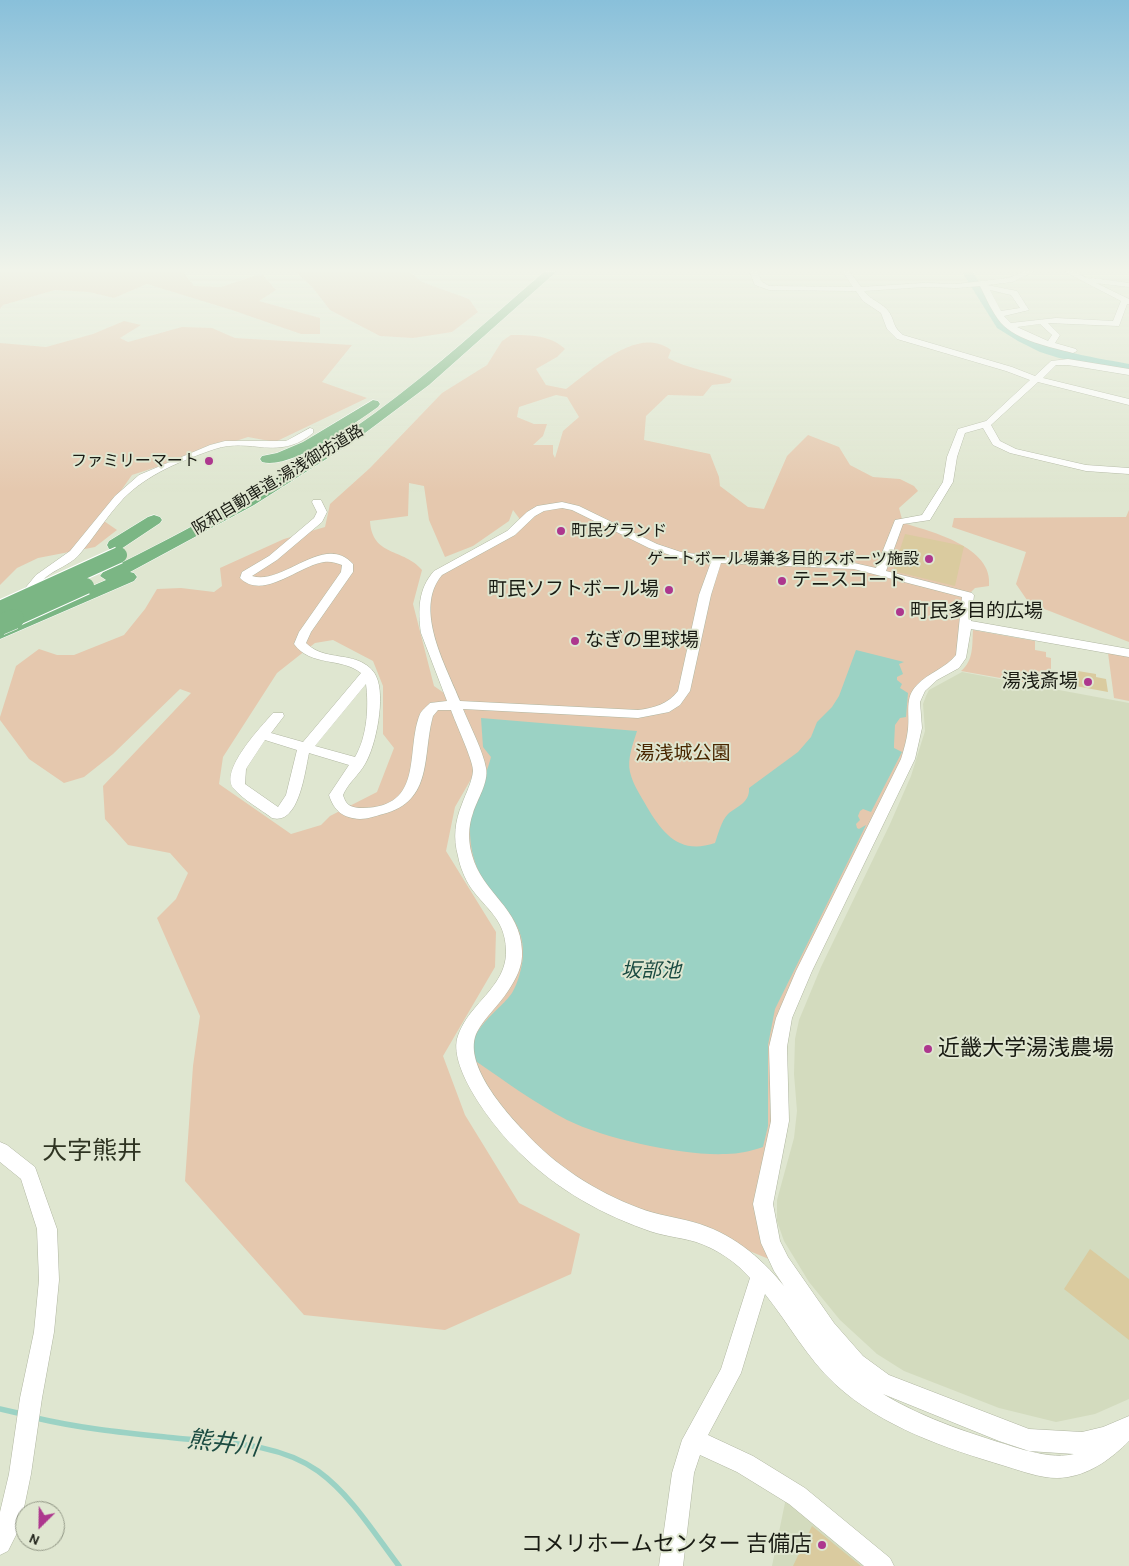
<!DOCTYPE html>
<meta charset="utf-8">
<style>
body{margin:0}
#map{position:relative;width:1129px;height:1566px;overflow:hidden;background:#dfe6d0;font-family:Karla,sans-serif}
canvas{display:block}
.north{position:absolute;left:15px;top:1501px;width:50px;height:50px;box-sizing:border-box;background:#dfe6d0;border:1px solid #909584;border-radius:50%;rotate:203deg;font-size:14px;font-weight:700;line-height:20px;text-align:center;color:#191b13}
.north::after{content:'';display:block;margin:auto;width:18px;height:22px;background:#ad378e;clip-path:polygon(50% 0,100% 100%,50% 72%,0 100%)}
</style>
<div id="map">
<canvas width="1129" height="1566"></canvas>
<div class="north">N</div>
</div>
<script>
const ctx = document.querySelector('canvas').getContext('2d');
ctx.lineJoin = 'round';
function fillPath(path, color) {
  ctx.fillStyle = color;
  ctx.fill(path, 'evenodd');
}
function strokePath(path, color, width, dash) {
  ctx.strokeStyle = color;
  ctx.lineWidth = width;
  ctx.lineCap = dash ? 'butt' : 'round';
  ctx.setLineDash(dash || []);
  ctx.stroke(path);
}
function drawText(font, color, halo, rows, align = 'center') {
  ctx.font = font + ' Karla,"Noto Sans JP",sans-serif';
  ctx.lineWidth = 4;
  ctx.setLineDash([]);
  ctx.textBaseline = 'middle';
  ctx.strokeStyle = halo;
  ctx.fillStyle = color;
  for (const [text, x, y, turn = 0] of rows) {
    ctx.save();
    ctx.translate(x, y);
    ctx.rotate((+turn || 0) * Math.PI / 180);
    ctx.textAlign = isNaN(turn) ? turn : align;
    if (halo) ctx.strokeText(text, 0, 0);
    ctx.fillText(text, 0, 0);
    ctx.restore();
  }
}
fillPath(new Path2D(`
 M962 672 1129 703V1399L1095 1414 1056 1422 999 1408 904 1371 877 1354 840 1320 809 1282 784 1241 777 1221V1200L794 1138 797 1111 794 1074 795 1039 799 1020 821 967 890 824 911 776 925 731 923 704 926 696 929 690Z
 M787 1493 879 1566H772Z`), '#d3dbbe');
fillPath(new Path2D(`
 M0 272H183L194 286 221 287 254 276 263 275 276 290 259 301 320 318V334H301L232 310 147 284 114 298 89 292 55 290 3 305 0 309Z
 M296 272H410L422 282 469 299 478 312 452 332 413 338 380 336 330 310 313 288Z
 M124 321 141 325 120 338 128 342 182 327 212 328 235 338 352 345 322 382 367 398 275 442 248 437 132 475 101 519 117 530 95 547 38 558 17 568 0 585V343L46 347 93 334Z
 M511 335C530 335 551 335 565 349L557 357 536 369 546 385 566 389C593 370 637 325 671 350L668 358C687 369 711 371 732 379L730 383 712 385 703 396 668 395 646 416 644 440 710 454 719 477 720 486 748 507 764 509 787 456 808 435 839 447 850 465 873 477 900 479 914 486 918 491 899 508 903 523C930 531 994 547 989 586L975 588 968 595 962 655 920 689 912 744 790 1003 765 1185 781 1264 747 1250 664 1226 537 1157 465 1057 481 1013 514 949 465 855 478 767 455 807 446 851 496 932 495 967 443 1056 465 1115 519 1203 580 1234 571 1274 445 1330 304 1315 185 1181 193 1066 200 1016 157 918 176 899 188 873 170 853 128 845 105 819 103 786 191 693 180 689 113 754 84 777 64 783 29 759 0 720V717L16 666 39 649 57 655H74L124 635 145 609 157 589 181 588 214 592 222 586 220 568 284 539 325 527 330 504 370 468 442 393 487 365 502 341ZM556 395 567 397 579 417 563 431 555 458 553 454V445H533L543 436 547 424H534L517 417 519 407ZM409 483 424 486 429 520 445 557 473 546 509 521 513 510 519 518 520 523 504 537 431 581 427 633 451 698 434 686 413 604 422 570C404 548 372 557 370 521L408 516ZM333 640 373 661 383 686V734L394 748 377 792 330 816 321 825 291 834 219 784 223 757 277 673 315 643Z
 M1129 510V642L1029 603 1016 584 1026 552 952 527 954 518 1126 517Z
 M973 630 1035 641V650L1046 652V657L1051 658V675L1039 680 1045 684 1056 679 1057 688 961 671C974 660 972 645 973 630Z
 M1108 653 1129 657V701L1114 698Z`), '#e5c8ae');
fillPath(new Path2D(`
 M856 650 904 662 899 664 903 674 897 677V680L902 684 900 688 908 693 906 717 900 718 895 725 894 745V748L902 752 871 812 863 809 860 811 858 816 860 820 856 824 857 828 859 829 866 825 775 1009 768 1045V1126L763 1147C751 1151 739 1154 726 1154 682 1156 606 1139 567 1120 535 1103 506 1082 477 1062 460 1034 499 1012 512 993 518 983 522 968 523 956 525 918 496 903 480 874 473 860 470 845 470 830 470 804 485 781 491 757L483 747 481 718 637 731C633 744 627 759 630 772 633 785 641 796 647 807 663 834 680 855 715 843 718 835 721 821 728 814 737 806 750 803 749 788L798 752 811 737 817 722 832 707 839 696Z`), '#9bd2c4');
strokePath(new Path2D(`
 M0 1409 22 1414
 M36 1418C83 1429 127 1433 175 1438 223 1443 277 1442 318 1471 351 1495 374 1533 399 1566`), '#9bd2c4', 5.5);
fillPath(new Path2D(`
 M962 272H973C981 285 997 315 1007 323 1041 351 1088 356 1129 364V372L1059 358 1040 352 1018 341 997 328Z`), '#9bd2c4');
fillPath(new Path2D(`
 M905 534 964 546 955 586 893 571Z
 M1069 671 1079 673 1078 671 1096 674V677L1106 679 1108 692 1070 685Z
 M1090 1249 1129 1279V1340L1064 1289Z
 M812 1526 861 1566H793Z`), '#dacb9f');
const minor = new Path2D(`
 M750 272H758L761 281 769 286 853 287 843 272H850L861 287 924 283 957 284 1008 278 1023 272H1034L1012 282 987 285 1017 291 1029 310 1004 316 1011 323 1056 318 1113 321 1121 301 1065 272H1075L1089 279 1092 278 1129 283V287L1096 283 1129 299V304H1127L1119 326 1048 323 1060 335 1055 343 1076 349 1077 351 1073 353C1050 347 1018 341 1001 323 992 312 986 298 980 286L957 288 924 287 864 291C870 300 883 303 889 312 895 321 892 326 903 335L1012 367 1035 376 1051 361 1068 359 1129 369V375L1068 365H1056L1043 378 1129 399V405L1038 382 991 425 1000 441 1016 449 1086 465 1129 468V474L1086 471 1010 453 993 445 983 428 965 433 957 457 953 482 930 520 903 524 886 571 972 593 974 595 971 621 1129 649V657L971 629 966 658 959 668 937 680 925 691 920 702 922 728 915 759 812 971 792 1018 787 1047 789 1121 773 1204 780 1241 788 1257 834 1323 863 1356 889 1375 1029 1429 1082 1432 1103 1427 1129 1416V1441C1112 1458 1092 1473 1068 1477 1047 1481 1025 1472 1005 1466 945 1448 882 1427 835 1384 807 1358 789 1324 765 1294L741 1373 708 1435 753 1456 805 1488 890 1558 894 1566H864L789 1504 737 1472 700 1455 694 1473 683 1566H659L672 1473 682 1440 721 1369 750 1278C736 1262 717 1249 696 1242 679 1237 661 1236 644 1229 594 1211 549 1184 512 1145 492 1124 450 1070 457 1039 460 1028 467 1017 474 1009 489 991 507 975 506 950 505 919 487 910 471 888 465 879 460 867 458 856 453 838 455 821 462 804 466 793 472 782 473 771 473 760 455 722 451 710H438L433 716C422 755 434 801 383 814 375 816 368 819 360 819 343 818 334 811 329 795L349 765 309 753C305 771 299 826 272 818 260 809 244 800 234 789 218 771 262 726 273 713H283L284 716 271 733 303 742 361 673C341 657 311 667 294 644L299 632 341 572 342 565C336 563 331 561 324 562 300 565 263 601 240 578L242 572 269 556 314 518 317 512 312 502 313 500H321L327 512 322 522 277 560 252 576C283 586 324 532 353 564V572L311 632 306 643C321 658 342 654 359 661 366 664 373 669 376 676 386 696 376 746 365 764 359 775 348 783 343 795 346 806 352 808 363 808 425 807 405 751 420 714 422 710 427 706 430 703L447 701 421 633C418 610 418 589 434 571L507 531 527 512 537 506 562 502 579 506 657 544 681 552 717 557 854 563 876 568 895 520 922 515 943 482 947 457 958 429 986 421 1030 380 1006 371 897 339 887 329 881 313 863 301 856 291 769 290 755 285ZM990 290 1011 295 1020 308 1001 311ZM1040 324 1052 335 1048 341 1017 327ZM562 508 572 510 649 548 679 558 711 562 699 595 678 691C668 704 654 708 638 710L460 701C446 666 413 609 442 575L515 535 535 516 544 511ZM721 563 854 569 962 597 956 655C946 668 928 673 917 685 904 698 910 713 908 729 907 739 904 749 901 759L796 971 776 1018 769 1047 771 1121 753 1204 761 1243 774 1271 784 1286C760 1256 730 1232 693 1222 675 1217 657 1215 639 1208 596 1192 554 1165 523 1130 503 1109 462 1062 477 1032 485 1017 499 1005 508 991 516 979 523 966 522 951 521 908 482 893 472 855 468 841 468 827 473 813 477 800 489 782 486 768 483 751 470 726 463 709L638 718 669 712 680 705 690 691 711 595ZM366 684C369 707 367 737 355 757L315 746ZM265 740 297 750 286 795 278 807 245 784 246 769ZM883 1394 999 1441 1029 1451 1074 1454C1057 1458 1041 1454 1024 1450 975 1435 926 1420 883 1394Z
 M310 428 313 429V433C278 462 251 437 215 449 183 460 147 474 123 499 106 517 94 538 78 556 69 565 56 569 46 577 39 584 34 593 27 600L23 601 17 598 36 575 70 551 115 496 139 475 210 445 225 441H286Z
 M0 1142 7 1145 35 1167 57 1229 59 1280 54 1332 42 1398 31 1474 20 1527 8 1551 0 1555V1512L9 1474 20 1398 34 1332 39 1280 37 1229 21 1179 0 1162Z`);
const highway = new Path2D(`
 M544 272H556L429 385 353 442 254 505 130 572 134 573 137 577 134 581 0 639V626L106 580 100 576 103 572C197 526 289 475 375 413 434 370 488 320 544 272Z
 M373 400 378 401 380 404 378 407C353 424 292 470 262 462L260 459 262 456 277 453 303 442Z
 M154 515 160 517 162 520 160 523 121 549H109L107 545 109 541 148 517Z`);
strokePath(minor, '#b0b6a1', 1);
strokePath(highway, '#fff', 1);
fillPath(minor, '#fff');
fillPath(highway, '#7bb684');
const highwayBridgeFar1 = new Path2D(`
 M0 609 119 555
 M11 620 86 586`);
const highwayBridge = new Path2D(`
 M0 625 14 619`);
strokePath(highwayBridgeFar1, '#fff', 18, []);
strokePath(highwayBridge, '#fff', 21, []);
strokePath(highwayBridgeFar1, '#7bb684', 16);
strokePath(highwayBridge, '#7bb684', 20);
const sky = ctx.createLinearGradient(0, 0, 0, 492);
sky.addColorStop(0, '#89c0da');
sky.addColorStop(0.55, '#f1f4ea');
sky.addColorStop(1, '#f1f4ea00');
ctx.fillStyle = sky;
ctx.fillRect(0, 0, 1129, 492);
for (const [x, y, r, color] of [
 [209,461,5,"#ad378e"],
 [561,531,5,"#ad378e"],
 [929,559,5,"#ad378e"],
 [782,581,5,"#ad378e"],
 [669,590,5,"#ad378e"],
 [900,612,5,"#ad378e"],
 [575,641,5,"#ad378e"],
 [1088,682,5,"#ad378e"],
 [928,1049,5,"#ad378e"],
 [822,1545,5,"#ad378e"]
]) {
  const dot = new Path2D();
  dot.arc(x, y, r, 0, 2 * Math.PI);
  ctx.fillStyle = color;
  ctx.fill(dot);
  strokePath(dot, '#dfe6d0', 2);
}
drawText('16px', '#191b13', '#dfe6d0', [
 ["ファミリーマート",199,461],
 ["町民グランド",571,531,"left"],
 ["ゲートボール場兼多目的スポーツ施設",919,559]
], 'right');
drawText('16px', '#191b13', '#dfe6d0', [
 ["阪和自動車道;湯浅御坊道路",278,480,-31]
]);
drawText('19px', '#191b13', '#dfe6d0', [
 ["テニスコート",792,581],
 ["町民ソフトボール場",659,590,"right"],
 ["町民多目的広場",910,612],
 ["なぎの里球場",585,641],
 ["湯浅斎場",1078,682,"right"]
], 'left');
drawText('19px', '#492700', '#dfe6d0', [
 ["湯浅城公園",683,754]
]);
drawText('italic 20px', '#1b4b41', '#dfe6d0', [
 ["坂部池",651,971]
]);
drawText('22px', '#191b13', '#dfe6d0', [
 ["近畿大学湯浅農場",938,1049],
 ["コメリホームセンター 吉備店",812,1545,"right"]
], 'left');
drawText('italic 24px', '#1b4b41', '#dfe6d0', [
 ["熊井川",223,1444,7]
]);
drawText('25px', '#2f3422', '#dfe6d0', [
 ["大字熊井",92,1152]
]);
</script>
